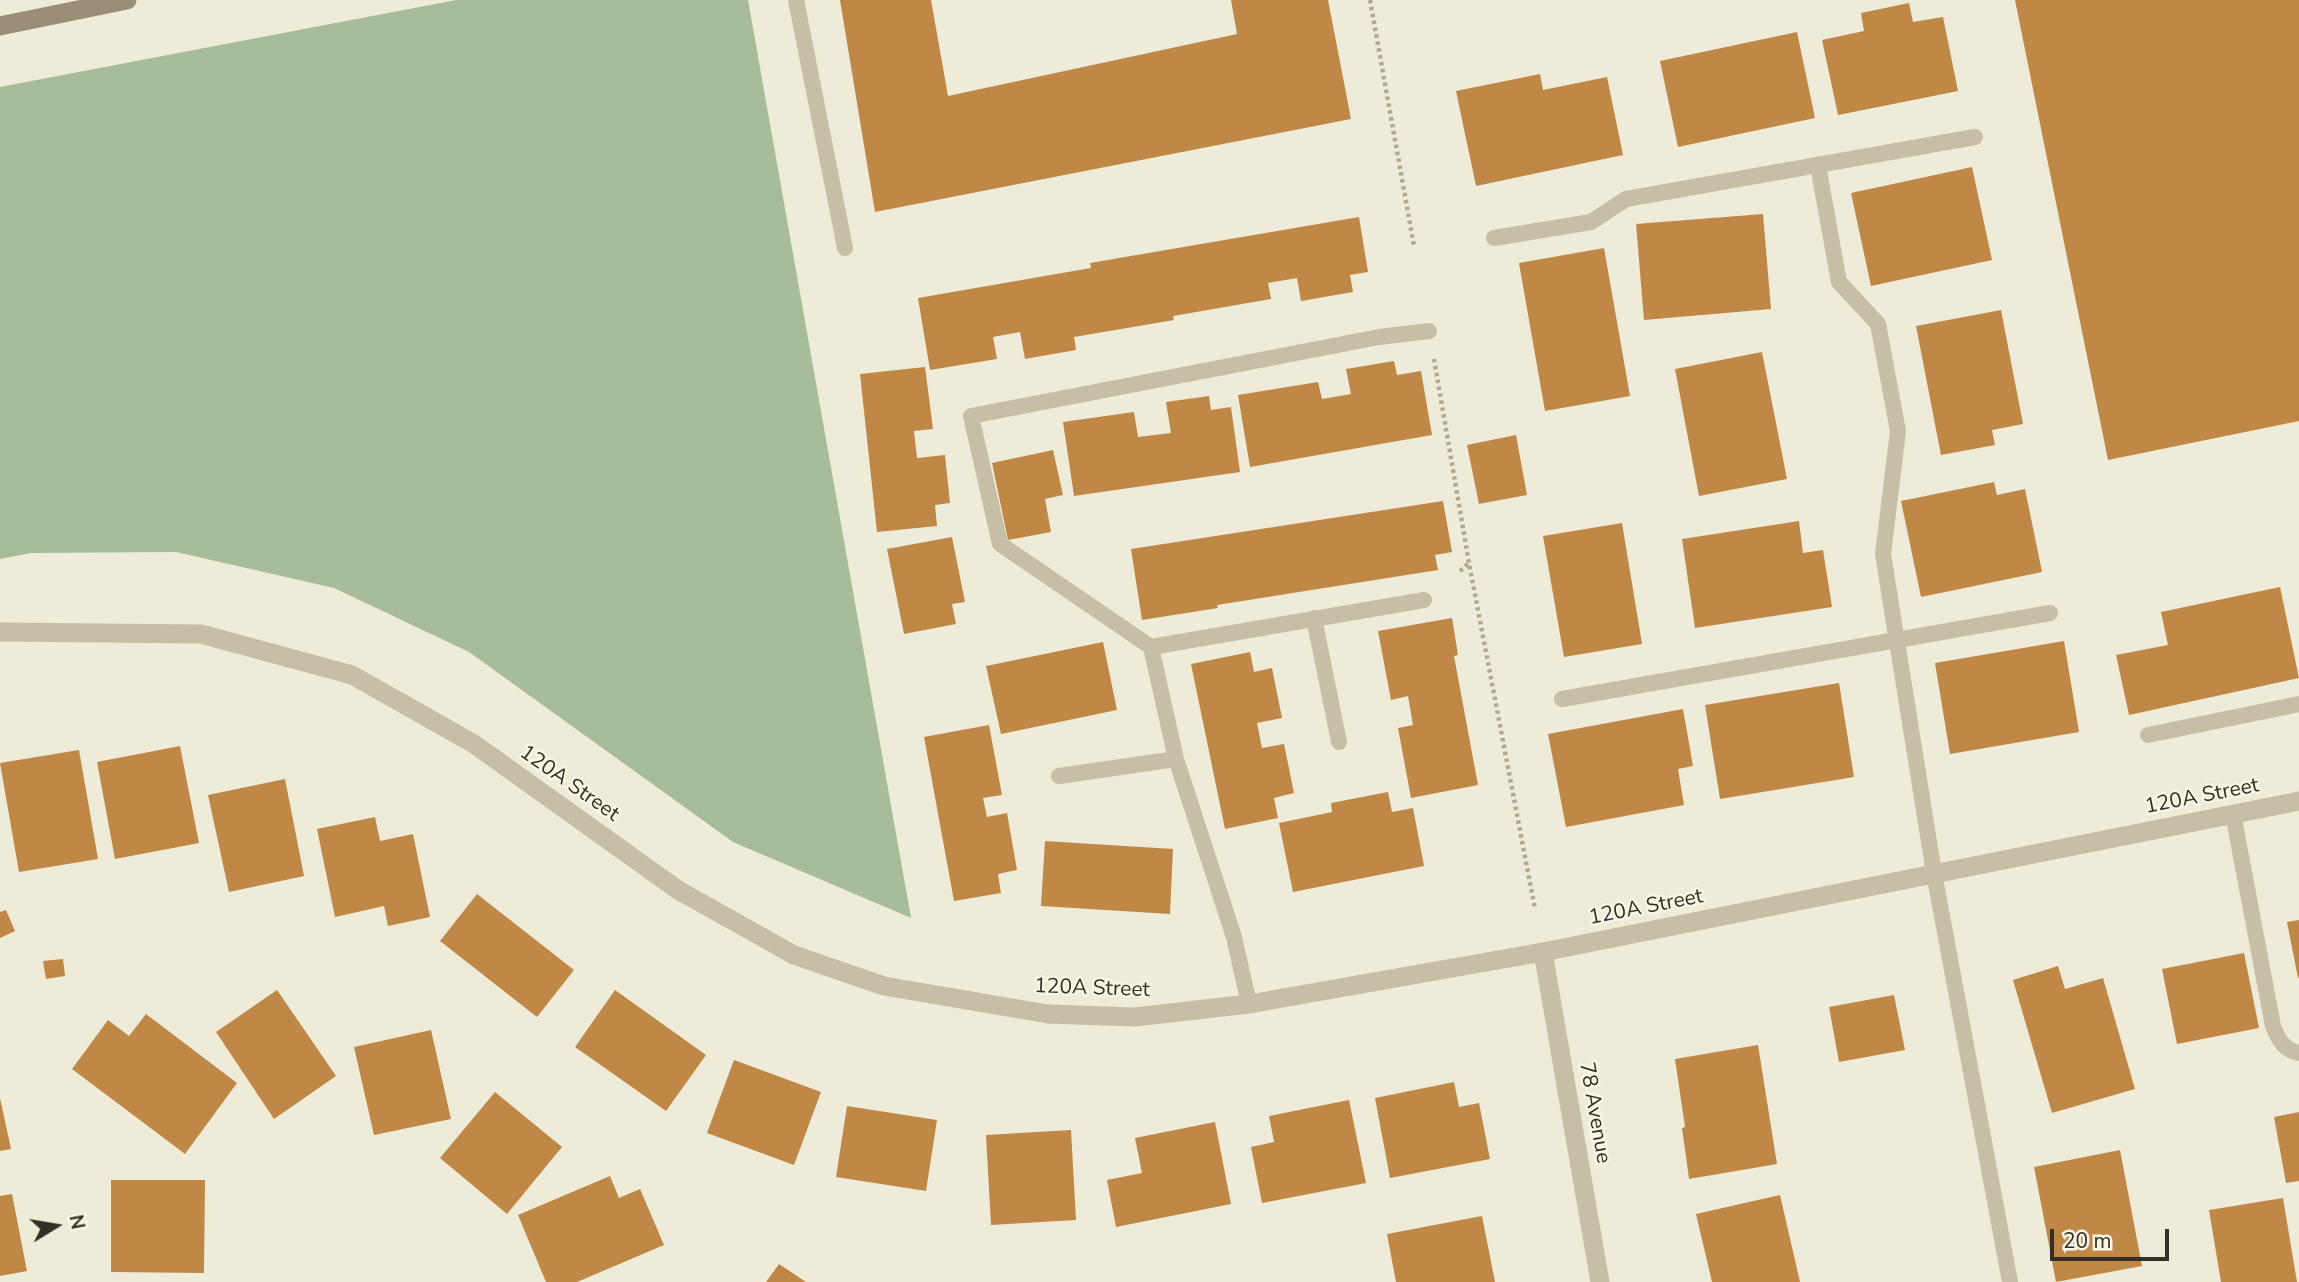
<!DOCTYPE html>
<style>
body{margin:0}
#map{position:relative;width:2299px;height:1282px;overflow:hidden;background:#efebd9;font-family:"Nunito Sans",sans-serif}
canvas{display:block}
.north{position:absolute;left:21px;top:1191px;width:70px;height:70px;-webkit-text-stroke:5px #f8f5e4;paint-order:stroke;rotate:79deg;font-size:19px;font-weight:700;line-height:28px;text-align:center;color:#332e26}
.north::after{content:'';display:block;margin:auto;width:24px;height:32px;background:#332e26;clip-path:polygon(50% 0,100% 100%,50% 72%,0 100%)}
.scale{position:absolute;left:2050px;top:1229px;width:119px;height:32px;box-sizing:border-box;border:4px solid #332e26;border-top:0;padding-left:9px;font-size:21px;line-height:24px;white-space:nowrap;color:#332e26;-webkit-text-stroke:5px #f8f5e4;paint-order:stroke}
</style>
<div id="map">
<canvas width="2299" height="1282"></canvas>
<div class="north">N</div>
<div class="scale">20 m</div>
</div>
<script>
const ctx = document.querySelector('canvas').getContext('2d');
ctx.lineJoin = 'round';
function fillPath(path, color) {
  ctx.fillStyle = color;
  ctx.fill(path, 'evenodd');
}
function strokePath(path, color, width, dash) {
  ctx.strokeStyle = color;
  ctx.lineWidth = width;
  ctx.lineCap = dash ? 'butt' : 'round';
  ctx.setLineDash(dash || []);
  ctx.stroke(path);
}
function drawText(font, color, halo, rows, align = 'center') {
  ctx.font = font + ' "Nunito Sans",sans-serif';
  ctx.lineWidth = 5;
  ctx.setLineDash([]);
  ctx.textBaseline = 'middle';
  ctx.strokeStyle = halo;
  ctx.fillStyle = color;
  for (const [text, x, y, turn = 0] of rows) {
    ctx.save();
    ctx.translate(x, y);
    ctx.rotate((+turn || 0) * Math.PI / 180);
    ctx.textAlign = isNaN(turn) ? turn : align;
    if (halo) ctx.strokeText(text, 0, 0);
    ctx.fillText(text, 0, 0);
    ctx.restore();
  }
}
fillPath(new Path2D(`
 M456 0H748L911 918 733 842 469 652 334 588 176 552 31 553 0 559V87Z`), '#a7bd9a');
fillPath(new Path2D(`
 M840 0H931L948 96 1237 34 1231 0H1328L1351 119 875 212Z
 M2015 0H2299V421L2108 460Z
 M1909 3 1913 22 1943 17 1958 91 1838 115 1822 40 1864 31 1861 13Z
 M1797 32 1815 118 1678 147 1660 61Z
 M1540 74 1543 90 1607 77 1623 155 1476 186 1456 91Z
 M1972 167 1992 260 1871 286 1851 193Z
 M1763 214 1771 309 1644 320 1636 224Z
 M1359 217 1368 272 1350 275 1353 292 1301 301 1297 278 1268 283 1271 299 1173 316 1174 320 1074 337 1076 350 1025 359 1020 332 993 337 997 359 930 370 918 298 1091 268 1090 263Z
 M1604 248 1630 396 1545 411 1519 263Z
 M2001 310 2023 424 1992 430 1995 445 1941 455 1916 326Z
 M1762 352 1787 479 1699 496 1675 369Z
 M1394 361 1397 375 1421 371 1432 435 1250 467 1238 395 1318 382 1322 399 1351 394 1346 369Z
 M925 367 933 429 914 431 917 458 945 455 950 503 935 505 937 526 877 532 860 374Z
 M1209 396 1211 410 1231 407 1240 472 1074 496 1063 422 1134 412 1138 437 1171 433 1166 402Z
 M1516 435 1527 495 1479 504 1467 445Z
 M1053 450 1063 495 1045 499 1051 532 1008 540 992 463Z
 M1994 482 1997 495 2025 489 2042 572 1921 597 1901 501Z
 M1443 501 1452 552 1435 555 1438 570 1217 605 1218 608 1142 620 1131 549Z
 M1799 521 1803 553 1823 550 1832 607 1695 628 1682 539Z
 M1622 523 1642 644 1564 657 1543 536Z
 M952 537 965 602 952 604 956 624 904 634 887 549Z
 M2280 587 2299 678 2129 715 2116 655 2168 645 2161 612Z
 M1452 618 1458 655 1454 656 1478 785 1411 798 1398 728 1413 725 1408 696 1391 700 1378 631Z
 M2064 641 2079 732 1950 754 1935 663Z
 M1103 642 1117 710 1001 734 986 666Z
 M1250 652 1254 672 1272 668 1282 718 1257 723 1262 748 1284 744 1294 793 1274 798 1278 818 1225 829 1191 664Z
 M1839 683 1854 777 1720 799 1705 705Z
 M1683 709 1693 766 1678 769 1684 805 1566 827 1548 734Z
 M989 725 1002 795 983 798 987 817 1007 813 1017 870 998 874 1001 893 954 901 924 737Z
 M180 746 199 843 115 859 97 762Z
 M79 750 98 859 19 872 0 763Z
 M285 779 304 876 229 892 208 795Z
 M1388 792 1392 812 1413 808 1424 866 1293 892 1279 823 1332 812 1331 803Z
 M375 817 380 841 413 834 430 917 388 926 384 906 335 917 317 829Z
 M1045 841 1173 849 1170 914 1041 906Z
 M477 894 574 970 537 1017 440 941Z
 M6 910 15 931 0 938V912Z
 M2299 920V978H2298L2287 922Z
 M2244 953 2259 1028 2177 1044 2162 969Z
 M63 959 65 976 46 979 43 961Z
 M2058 966 2065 989 2103 978 2135 1089 2052 1113 2013 980Z
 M277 990 336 1076 274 1119 216 1032Z
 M615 990 706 1055 666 1111 575 1047Z
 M1894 995 1905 1050 1839 1062 1829 1007Z
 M146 1014 237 1083 185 1154 72 1069 108 1020 129 1036Z
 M431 1030 451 1119 374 1135 354 1047Z
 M1758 1045 1777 1164 1689 1179 1682 1128 1685 1127 1675 1059Z
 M734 1060 821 1092 794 1165 707 1133Z
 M1454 1082 1459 1107 1479 1103 1490 1159 1390 1178 1375 1098Z
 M495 1092 562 1147 507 1214 440 1158Z
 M0 1098 11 1149 0 1151Z
 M1349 1100 1366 1183 1262 1203 1251 1147 1274 1142 1269 1116Z
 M847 1106 937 1120 926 1191 836 1177Z
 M2299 1112V1181L2286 1183 2274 1117Z
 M1215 1122 1231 1204 1116 1227 1107 1180 1142 1173 1135 1138Z
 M1071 1130 1076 1220 991 1225 986 1135Z
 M2120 1150 2142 1266 2056 1282 2034 1167Z
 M610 1176 619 1198 640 1189 664 1245 577 1282H546L518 1215Z
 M111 1180H205L204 1273 111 1272Z
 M12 1194 27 1271 0 1276V1196Z
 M1780 1195 1800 1282H1712L1696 1214Z
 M2283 1198 2297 1282H2221L2209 1210Z
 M1482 1216 1495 1282H1396L1387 1234Z
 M779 1264 806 1282H766Z`), '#bf8847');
strokePath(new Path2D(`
 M1370 0 1414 246
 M1434 359 1469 563 1535 909
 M1460 571 1469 563`), '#b2a990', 4.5, [3.5, 3.5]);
strokePath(new Path2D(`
 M796 0 845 248
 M1818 166 1839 282 1878 324 1898 431 1883 554 1934 873 2010 1282
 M1494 238 1591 222 1626 199 1975 137
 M1314 618 1339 742
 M1151 647 1424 600
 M1562 699 2050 613
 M2148 735 2299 704
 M1059 776 1176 759
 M2233 814 2273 1026C2278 1039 2284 1050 2299 1053
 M1249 1004 1234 937 1176 759 1151 647 1000 544 971 416 1379 337 1429 331`), '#c6bea5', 16);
strokePath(new Path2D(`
 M0 632 201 634 352 675 474 744 678 890 794 955 884 986 1048 1014 1135 1017 1249 1004 1543 952 2299 801
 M1543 952 1600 1282`), '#c6bea5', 19);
strokePath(new Path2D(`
 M0 26 127 0`), '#9a8e77', 19);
drawText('21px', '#332e26', '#f8f5e4', [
 ["120A Street",569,784,35],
 ["120A Street",2202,797,-11],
 ["120A Street",1646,908,-11],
 ["120A Street",1092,989,2],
 ["78 Avenue",1594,1113,80]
]);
</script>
